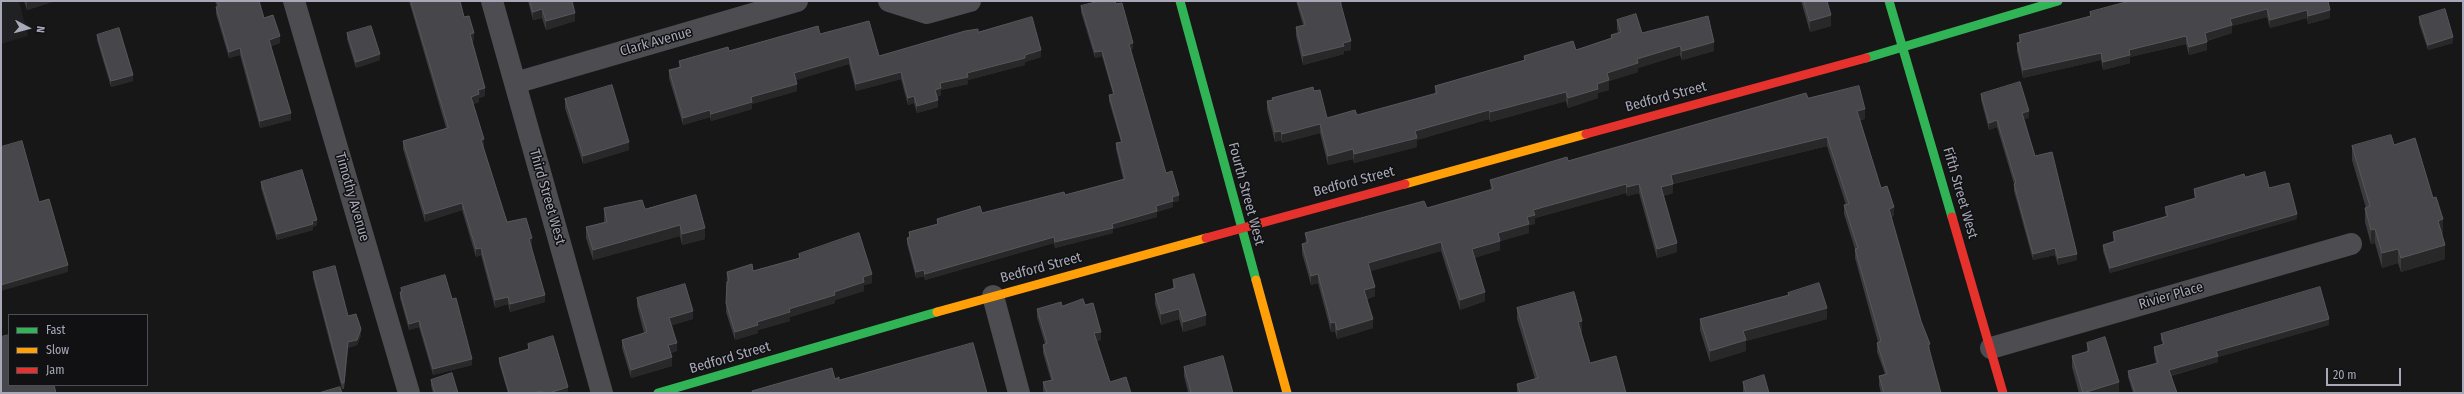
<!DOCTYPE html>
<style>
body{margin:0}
#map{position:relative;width:2464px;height:394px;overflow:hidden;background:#171717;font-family:"Fira Sans Condensed",sans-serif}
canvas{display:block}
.frame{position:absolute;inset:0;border:2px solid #a7a9b8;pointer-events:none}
.legend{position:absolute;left:8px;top:314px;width:140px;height:72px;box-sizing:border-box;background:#111113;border:1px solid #4d4e55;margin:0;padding:5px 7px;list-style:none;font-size:12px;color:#a7a9b8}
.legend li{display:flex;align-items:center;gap:8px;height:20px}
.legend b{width:20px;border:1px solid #4d4e55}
.north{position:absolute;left:8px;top:8px;width:40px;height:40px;-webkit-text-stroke:3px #111113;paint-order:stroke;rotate:96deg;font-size:11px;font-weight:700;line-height:16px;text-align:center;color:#a7a9b8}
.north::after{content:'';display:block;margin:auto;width:14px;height:18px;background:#a7a9b8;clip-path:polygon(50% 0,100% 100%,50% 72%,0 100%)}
.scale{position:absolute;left:2326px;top:368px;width:75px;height:18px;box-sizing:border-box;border:2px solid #a7a9b8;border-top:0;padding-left:5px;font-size:12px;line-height:14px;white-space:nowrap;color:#a7a9b8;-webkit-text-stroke:3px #111113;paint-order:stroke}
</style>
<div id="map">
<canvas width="2464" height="394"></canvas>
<div class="frame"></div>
<ul class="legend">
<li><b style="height:5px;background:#30b455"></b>Fast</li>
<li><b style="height:5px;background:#ff9f0a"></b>Slow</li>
<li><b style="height:5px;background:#e5322d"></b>Jam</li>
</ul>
<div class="north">N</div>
<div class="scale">20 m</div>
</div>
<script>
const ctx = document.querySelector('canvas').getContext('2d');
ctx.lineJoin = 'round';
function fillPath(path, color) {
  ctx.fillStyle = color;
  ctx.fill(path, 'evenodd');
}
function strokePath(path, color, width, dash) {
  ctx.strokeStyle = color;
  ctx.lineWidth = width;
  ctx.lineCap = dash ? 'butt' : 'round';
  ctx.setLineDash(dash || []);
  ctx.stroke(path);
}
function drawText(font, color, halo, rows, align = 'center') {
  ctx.font = font + ' "Fira Sans Condensed",sans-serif';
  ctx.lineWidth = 3;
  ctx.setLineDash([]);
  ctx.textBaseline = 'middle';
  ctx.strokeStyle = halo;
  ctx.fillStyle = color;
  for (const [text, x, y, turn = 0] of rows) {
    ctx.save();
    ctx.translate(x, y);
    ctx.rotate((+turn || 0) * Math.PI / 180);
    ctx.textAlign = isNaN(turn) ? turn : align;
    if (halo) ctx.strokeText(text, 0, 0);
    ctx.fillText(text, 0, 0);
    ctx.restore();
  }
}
fillPath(new Path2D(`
 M1 1H19L28 36 1 44Z`), '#212123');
strokePath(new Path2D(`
 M294 1 409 393
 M492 1 602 393
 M889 1 927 13 970 1
 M515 83 797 1
 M993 296 1019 393
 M1991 348 2351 244`), '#4d4c51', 22);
strokePath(new Path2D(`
 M1180 1 1256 280
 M1889 1 1952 217
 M1866 58 2058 1
 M658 393 937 312`), '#30b455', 9);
strokePath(new Path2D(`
 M1405 184 1586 134
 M1256 280 1287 393
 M937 312 1206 238`), '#ff9f0a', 9);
strokePath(new Path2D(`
 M1586 134 1866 58
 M1952 217 2003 393
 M1206 238 1405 184`), '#e5322d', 9);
fillPath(new Path2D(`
 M24 1H55L27 10Z
 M215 1H259L264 18 280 43 271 46 291 120 260 128 240 55 229 58 216 14V7H217Z
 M409 1H460L464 17 474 41H472L485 96 479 98V102L473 104 484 147H483L507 222 532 246 531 247 545 302 510 312 508 304 495 308 481 255 476 257 462 210 425 222 403 149V141L446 128Z
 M528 1H572L575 21 546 30 542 18 533 20Z
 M1296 1H1342V9L1351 50 1344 51V54L1303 65 1296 36V27L1303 25Z
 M1801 1H1827L1831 26 1810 32Z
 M2328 1 2330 18 2308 24 2307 18 2270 28 2267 17 2232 26V33L2207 41V50L2189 55 2186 44 2130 57V63L2103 70 2101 60 2023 78 2017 51V43L2019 42V35L2090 16V12Z
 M1081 6 1133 49 1130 50 1166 173 1179 201 1173 202V207L1157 212V217L1113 229V233L1055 248 1054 243 925 280 924 276 916 278 907 244V238H909V232L937 224V219L982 213 1065 195 1123 179 1116 149V143L1121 142 1109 101V95L1113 94 1102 56 1095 58 1081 12Z
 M2419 17 2453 43 2428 50 2419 23Z
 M1617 20 1642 33 1714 51 1682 60 1680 55 1638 68V72L1609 81V90L1598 93V98L1568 108 1566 101 1490 122 1489 119 1417 140V147L1354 163 1353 159 1328 165 1320 133 1282 143 1281 140 1275 142 1267 110V101L1272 100V98L1314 91 1327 118 1357 115 1435 94V86L1524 60V56L1576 50 1611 38V35L1618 33 1617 29Z
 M978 32 1041 57 1025 62V65L968 80V84L941 90V95L937 97 938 107 917 113 914 103 908 105 901 79 856 91 849 64 795 80 797 91 752 104V109L711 121 710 117 683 125 669 78V70L679 68V61L820 34 879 56Z
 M347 33 380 60 356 68 347 39Z
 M97 35 133 81 111 87 97 40Z
 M1981 94 2029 118 2024 119 2035 156 2077 260 2058 265 2055 255 2033 260 2014 191V184L1997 127 1989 130 1981 100Z
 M1808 98 1865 119 1860 120 1881 188 1894 216 1891 217 1941 393H1881L1879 385V376L1885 374 1877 352V343L1878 342 1855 258V249L1844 214V205H1846L1827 146 1673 184V193L1663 196 1677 252 1657 258 1639 193 1627 196 1626 193 1535 218V224L1529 225V233L1500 241V250L1474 258 1485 301 1460 310 1441 251 1370 271 1375 296 1367 299 1373 328 1337 339 1335 331 1331 332 1318 283 1311 285 1302 253V244L1306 243 1305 233 1427 208 1491 190 1490 180 1568 161Z
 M565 99 629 150 583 164 565 108Z
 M2394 145 2433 198 2443 233 2442 234 2445 259 2401 272 2398 263 2382 268 2375 243 2371 244 2365 222V208H2366L2352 160V146Z
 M2245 177 2269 188 2297 219 2110 273 2103 251V245L2114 242 2113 238V232L2166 216 2165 213V207L2195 198 2194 195V189Z
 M261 182 317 225 313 227V230L277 240 261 188Z
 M696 195 705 239 682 245 680 236 593 260 586 238V227L604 222V208L645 209Z
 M799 254 872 283 864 285V291L835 300V303L790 317V321L758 330V333L735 340 726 312 727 272 753 271 799 258Z
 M313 272 348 316 361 335 357 345 348 348 344 389H342L313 278Z
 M1173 280 1206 325 1183 332 1179 319 1161 325 1155 304V294L1173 288Z
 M401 288 472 365 433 375 419 327 409 330 400 298V292H401Z
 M1788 293 1827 319 1746 341V351L1710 362 1700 330V319L1788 295Z
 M637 298 693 319 672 325 677 351 670 353 672 366 631 378 622 348V340L644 333 637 306Z
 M1085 305 1101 340 1097 341 1110 382 1131 393H1044L1043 391V382L1051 380 1043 353V345L1045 344 1037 317V309L1062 306Z
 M1517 308 1582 332H1581L1590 363 1626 393H1517V384L1535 379 1517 319Z
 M2329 325 2218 357V362L2171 376 2177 393H2133L2128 377V371L2156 363 2154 353V347L2163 345 2161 340V334Z
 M2087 343 2119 392 2079 393 2072 367V356L2087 352Z
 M528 344 568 393H508L499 363V358L528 350Z
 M1184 367 1233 393 1188 392 1184 376Z
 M431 380 458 393H433L431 386Z
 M1743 382 1769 393H1743Z`), '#3b3b3e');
fillPath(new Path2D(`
 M27 1H55L27 10Z
 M1340 1H1342V9L1340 10Z
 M542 9V18L533 20V12Z
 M2267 9V17L2232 26V33L2205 41V33L2230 19Z
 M2307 10V18L2270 28V20Z
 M2330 10V18L2308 24V16Z
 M575 13V21L546 30V21Z
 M1831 15V26L1810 32V21Z
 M474 33V41L470 42V34Z
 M280 36V43L269 46V40Z
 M2186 36V44L2130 57V63L2103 70V62L2129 50Z
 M2453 37V43L2428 50V45Z
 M1351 41V50L1344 51V54L1303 65V56Z
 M1714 42V51L1682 60V51Z
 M2207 42V50L2189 55V47Z
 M1133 43V49L1129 50V44Z
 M1680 46V55L1638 68V72L1609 81V90L1598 93V98L1568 108V98L1597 84 1607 73 1637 59Z
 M240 48V55L229 58V52Z
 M1041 50V57L1025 62V65L968 80V84L941 90V95L935 97V90L940 83 967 73Z
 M1102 51V56L1095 58V52Z
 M2101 53V60L2023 78V70Z
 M380 54V60L356 68V62Z
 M849 57V64L794 81V73Z
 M901 72V79L856 91V84Z
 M133 75V81L111 87V81Z
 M797 84V91L752 104V109L711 121V114L751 97Z
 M485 88V96L479 98V102L471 104V97L478 90Z
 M1566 92V101L1490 122V112Z
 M914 96V103L908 105V98Z
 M938 100V107L917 113V106Z
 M1865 109V119L1857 120V111Z
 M710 110V117L683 125V118Z
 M1489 110V119L1417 140V147L1354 163V154L1415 131Z
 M2029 111V118L2022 120V113Z
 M291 113V120L260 128V121Z
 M1997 120V127L1989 130V123Z
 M1320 124V133L1282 143V134Z
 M1281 131V140L1275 142V132Z
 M1827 137V146L1671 184V175Z
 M484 139V147L481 148V140Z
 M629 142V150L583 164V156Z
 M1353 149V159L1328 165V156Z
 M1626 184V193L1535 218V224L1529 225V233L1498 242V233L1527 217 1533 210Z
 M1639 184V193L1627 196V187Z
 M1673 184V193L1661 196V187Z
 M1179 195V201L1173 202V207L1157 212V217L1113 229V233L1055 248V242L1112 224 1156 206 1172 197Z
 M462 203V210L425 222V214Z
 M1894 207V216L1889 218V209Z
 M2297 214V219L2110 273V268Z
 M2443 219V233L2438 235V221Z
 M317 220V225L313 227V230L277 240V234Z
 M680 225V236L593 260V250Z
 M705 228V239L682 245V234Z
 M2375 229V243L2371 244V230Z
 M1054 237V243L925 280V274Z
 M532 238V246L529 247V239Z
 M1500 241V250L1472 259V249Z
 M1441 242V251L1368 272V263Z
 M1677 243V252L1657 258V249Z
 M2445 245V259L2401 272V258Z
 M481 248V255L476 257V249Z
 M2055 248V255L2033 260V254Z
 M2398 249V263L2382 268V253Z
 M2077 254V260L2058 265V258Z
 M68 265V272L1 291V285Z
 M924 270V276L916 278V272Z
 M872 274V283L864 285V291L835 300V303L790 317V321L758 330V333L735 340V332L757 322 834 292 863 277Z
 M1318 274V283L1311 285V276Z
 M1375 287V296L1364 299V290Z
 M1485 292V301L1460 310V300Z
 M545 295V302L510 312V304Z
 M508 297V304L495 308V300Z
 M1827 308V319L1746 341V351L1710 362V351L1743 331Z
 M1179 309V319L1161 325V314Z
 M693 311V319L669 326V318Z
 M1206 315V325L1183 332V322Z
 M1373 319V328L1337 339V330Z
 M2329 319V325L2218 357V362L2169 376V370L2216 351Z
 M419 321V327L409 330V324Z
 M1582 321V332L1578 333V322Z
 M1335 322V331L1331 332V323Z
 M361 329V335L357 345 348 348 344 389V383L348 342Z
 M1101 332V340L1094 342V333Z
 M677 343V351L668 354V345Z
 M1930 344V353L1928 345Z
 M672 357V366L631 378V370Z
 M472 359V365L433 375V369Z
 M2119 382V392L2083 393Z
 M568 387V393H549Z
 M542 391V393H533Z`), '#282829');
const building = new Path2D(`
 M217 1H259L264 18 273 15 280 36 269 40 291 113 260 121 240 48 229 52 216 7 219 6Z
 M411 1H460L464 17 469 16 474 33 470 34 485 88 478 90 479 94 471 97 484 139 481 140 507 222 526 218 532 238 529 239 545 295 510 304 508 297 495 300 481 248 476 249 462 203 425 214 403 141 448 128Z
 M530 1H572L575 13 546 21 542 9 533 12Z
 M1100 1H1115L1116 4 1122 3 1133 43 1129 44 1166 173 1172 171 1179 195 1172 197 1173 201 1156 206 1157 211 1112 224 1113 228 1055 242 1054 237 925 274 924 270 916 272 907 238 910 237 909 232 938 224 937 219 980 206 982 213 1064 192 1065 195 1125 179 1116 143 1122 142 1109 95 1114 94 1102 51 1095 52 1081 6Z
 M1298 1H1340L1351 41 1343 43 1344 46 1303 56 1296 27 1305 25Z
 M1804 1H1827L1831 15 1810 21Z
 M2130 1H2328L2330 10 2308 16 2307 10 2270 20 2267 9 2230 19 2232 25 2205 33 2207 42 2189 47 2186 36 2129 50 2130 55 2103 62 2101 53 2023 70 2017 43 2021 42 2019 35 2091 16 2090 12Z
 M2445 9 2453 37 2428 45 2419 17Z
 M1636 14 1642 33 1708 16 1714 42 1682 51 1680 46 1637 59 1638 63 1607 73 1609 80 1597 84 1598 89 1568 98 1566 92 1490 112 1489 110 1415 131 1417 138 1354 154 1353 149 1328 156 1320 124 1282 134 1281 131 1275 132 1267 101 1273 100 1272 98 1313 87 1314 91 1320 90 1327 118 1355 110 1357 115 1437 93 1435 86 1522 61 1525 60 1524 56 1573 41 1576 50 1612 38 1611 35 1621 32 1617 20Z
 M1032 17 1041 50 1025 55V58L967 73 968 77 940 83 941 88 935 90 938 100 917 106 914 96 908 98 901 72 856 84 849 57 794 73 797 84 751 97 752 102 711 114 710 110 683 118 669 70 681 67 679 61 728 47 729 51 818 26 820 34 869 21 879 56 965 31 978 29V32Z
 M371 26 380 54 356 62 347 33Z
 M119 28 133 75 111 81 97 35Z
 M2020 82 2029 111 2022 113 2035 156 2052 152 2077 254 2058 258 2055 248 2033 254 2014 184 2016 183 1997 120 1989 123 1981 94Z
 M612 85 629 142 583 156 565 99Z
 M1859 86 1865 109 1857 111 1881 188 1887 186 1894 207 1889 209 1921 321 1930 344 1928 345 1941 393H1884L1879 376 1887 374 1877 343 1881 341 1855 249 1858 248 1844 205 1849 204 1827 137 1671 175 1673 184 1661 187 1677 243 1657 249 1639 184 1627 187 1626 184 1533 210 1535 215 1527 217 1529 224 1498 233 1500 241 1472 249 1485 292 1460 300 1441 242 1368 263 1375 287 1364 290 1373 319 1337 330 1335 322 1331 323 1318 274 1311 276 1302 244 1308 242 1305 233 1424 201 1427 208 1493 189 1490 180 1567 157 1568 161 1806 93 1808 98Z
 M2391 135 2394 145 2415 138 2433 198 2436 197 2443 219 2438 221 2445 245 2401 258 2398 249 2382 253 2375 229 2371 230 2365 208 2370 206 2352 146Z
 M22 141 39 202 49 199 68 265 1 285V147Z
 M302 170 317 220 312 221 313 224 277 234 261 182Z
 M2265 172 2269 188 2289 183 2297 214 2110 268 2103 245 2115 241 2113 232 2168 216 2165 207 2196 198 2194 189 2244 174 2245 177Z
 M696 195 705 228 682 234 680 225 593 250 586 227 607 222 604 208 642 200 645 209Z
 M859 233 872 274 863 277 864 282 834 292 835 295 789 309 790 312 757 322 758 325 735 332 726 303 727 282 729 281 727 272 752 264 753 271 800 258 799 254Z
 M335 266 348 316 356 314 361 329 357 340 348 342 344 383H342L313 272Z
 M1194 274 1206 315 1183 322 1179 309 1161 314 1155 294 1175 288 1173 280Z
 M445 275 452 299 456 298 472 359 433 369 419 321 409 324 400 292H402L401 288Z
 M1819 283 1827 308 1743 331 1746 340 1710 351 1700 319 1789 295 1788 293Z
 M685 284 693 311 669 318 677 343 668 345 672 357 631 370 622 340 647 332 637 298Z
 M2320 287 2329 319 2216 351 2218 356 2169 370 2177 393H2135L2128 371 2158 363 2154 347 2164 344 2161 334Z
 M1574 292 1582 321 1578 322 1590 363 1616 356 1626 393H1520L1517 384 1538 378 1517 308Z
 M1083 299 1085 305 1093 303 1101 332 1094 333 1110 382 1126 377 1131 393H1047L1043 382 1053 380 1043 345 1047 343 1037 309 1061 302 1062 306Z
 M9 335V385H54L56 393H1V337Z
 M553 336 568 387 549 393H543L542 391 533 393H509L499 358 529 349 528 344Z
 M2105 337 2119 382 2083 393 2072 356 2089 351 2087 343Z
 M973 343 987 393H753L752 391 832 368 835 379 839 377V380Z
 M1223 356 1233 393H1187L1191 392 1184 367Z
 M452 373 458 393H435L431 380Z
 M1764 375 1769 393H1746L1743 382Z
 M340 387 342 393H319Z`);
fillPath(building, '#47474b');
strokePath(building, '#56565c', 1);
drawText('14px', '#a7a9b8', '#111113', [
 ["Clark Avenue",656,42,-16],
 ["Bedford Street",1666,97,-15],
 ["Bedford Street",1354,182,-15],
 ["Fifth Street West",1960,193,74],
 ["Fourth Street West",1246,194,75],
 ["Timothy Avenue",352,197,74],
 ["Third Street West",547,197,74],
 ["Bedford Street",1041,268,-15],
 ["Rivier Place",2171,296,-16],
 ["Bedford Street",730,358,-16]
]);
</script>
